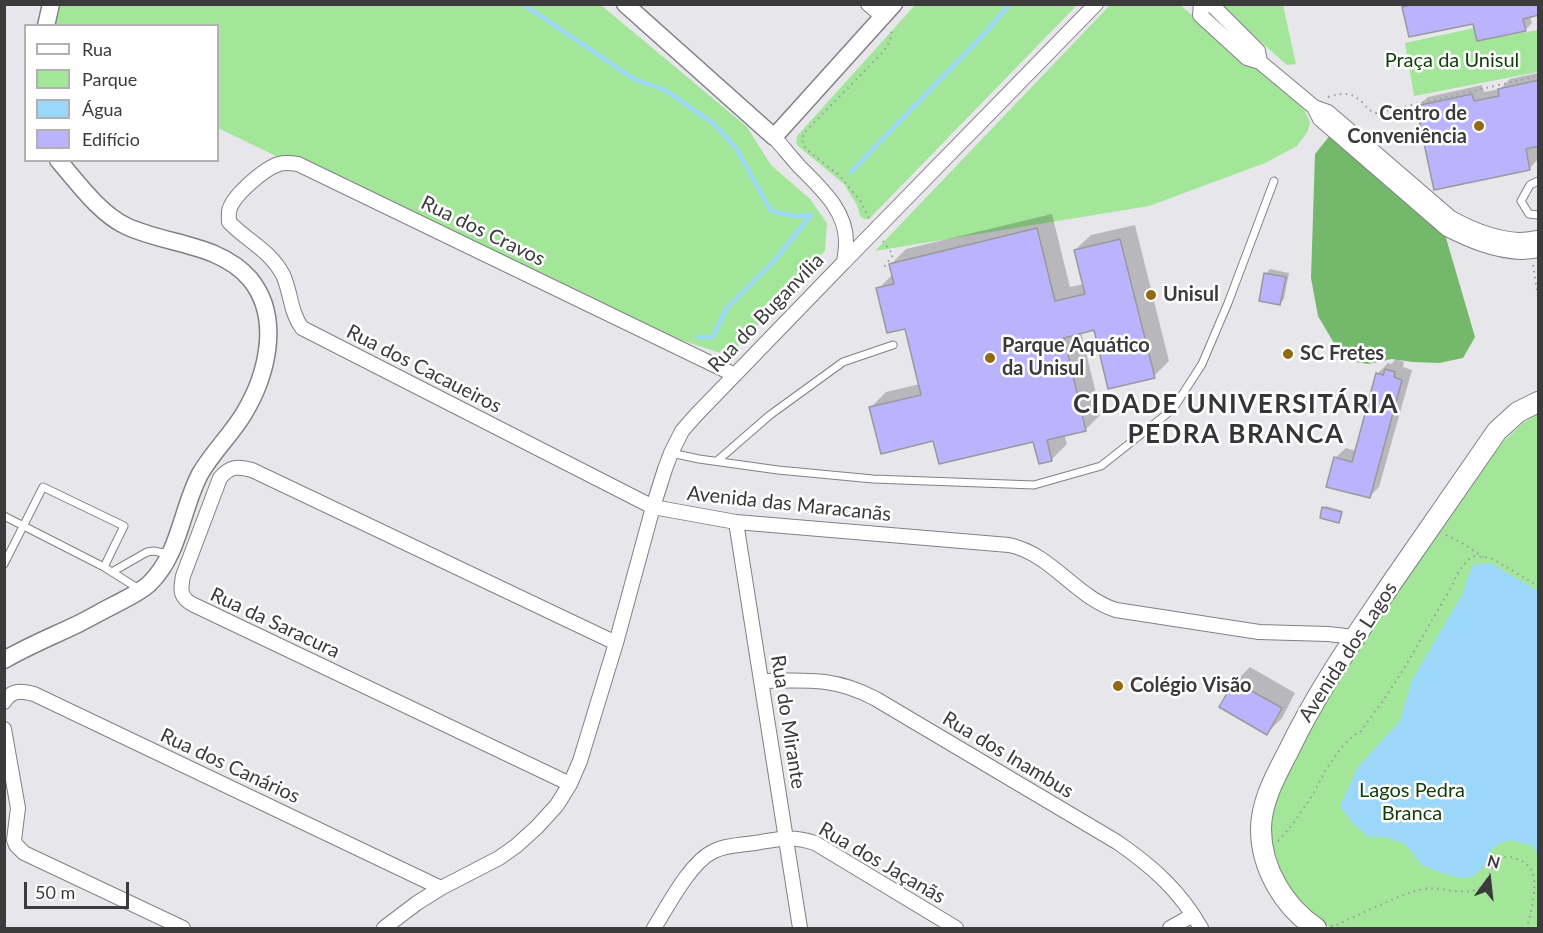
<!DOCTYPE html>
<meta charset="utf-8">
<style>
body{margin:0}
#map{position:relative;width:1543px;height:933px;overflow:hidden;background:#e7e7eb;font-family:Lato,sans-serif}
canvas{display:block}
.frame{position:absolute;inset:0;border:6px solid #3b3b3c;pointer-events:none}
.legend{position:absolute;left:24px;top:24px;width:195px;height:138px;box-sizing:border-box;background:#fff;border:2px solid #b1b1b1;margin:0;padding:8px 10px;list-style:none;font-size:18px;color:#3b3b3c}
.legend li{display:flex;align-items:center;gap:12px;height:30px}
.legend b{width:30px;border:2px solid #b1b1b1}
.north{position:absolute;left:1459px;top:849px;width:60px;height:60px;-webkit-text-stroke:4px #fff;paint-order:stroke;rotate:15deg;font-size:16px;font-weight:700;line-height:24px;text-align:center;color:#3b3b3c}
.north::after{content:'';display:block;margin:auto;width:21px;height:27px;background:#3b3b3c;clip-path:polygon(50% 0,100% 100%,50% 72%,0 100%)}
.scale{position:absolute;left:24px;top:882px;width:105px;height:27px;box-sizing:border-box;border:3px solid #3b3b3c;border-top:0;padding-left:8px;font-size:18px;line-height:21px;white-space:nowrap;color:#3b3b3c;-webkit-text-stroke:4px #fff;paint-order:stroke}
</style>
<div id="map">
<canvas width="1543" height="933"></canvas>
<div class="frame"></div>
<ul class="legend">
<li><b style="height:8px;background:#fff"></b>Rua</li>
<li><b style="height:16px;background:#a3e69a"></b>Parque</li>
<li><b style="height:16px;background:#9bd7f8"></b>Água</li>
<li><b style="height:16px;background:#bbb4fd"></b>Edifício</li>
</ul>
<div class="north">N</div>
<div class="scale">50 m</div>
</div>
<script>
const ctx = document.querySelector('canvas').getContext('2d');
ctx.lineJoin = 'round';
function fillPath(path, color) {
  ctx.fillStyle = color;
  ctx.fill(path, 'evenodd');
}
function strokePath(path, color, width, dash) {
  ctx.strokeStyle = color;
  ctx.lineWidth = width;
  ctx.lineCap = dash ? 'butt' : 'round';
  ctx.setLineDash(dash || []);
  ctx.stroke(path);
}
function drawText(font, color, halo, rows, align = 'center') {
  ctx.font = font + ' Lato,sans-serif';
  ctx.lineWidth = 5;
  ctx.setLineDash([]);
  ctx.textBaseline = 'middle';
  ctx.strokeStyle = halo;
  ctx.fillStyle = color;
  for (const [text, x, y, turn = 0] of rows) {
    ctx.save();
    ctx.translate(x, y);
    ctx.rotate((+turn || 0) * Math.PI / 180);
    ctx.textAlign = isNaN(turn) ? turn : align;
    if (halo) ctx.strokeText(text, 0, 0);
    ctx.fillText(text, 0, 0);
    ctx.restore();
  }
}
fillPath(new Path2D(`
 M59 4 601 5 747 127 771 165 810 199 827 223 825 250 809 272 782 299 729 356 675 338 301 157 276 156 218 128V26H54Z
 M916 4 1077 5 869 219H864L860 216 857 205 844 184 798 146 796 143 797 136Z
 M1110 5H1180L1304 109 1310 122 1308 131 1297 146 1265 163 1149 206 875 251Z
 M1219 5H1283L1296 64 1287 65Z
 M1474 28 1477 41 1538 30V72L1414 96 1405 43Z
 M1538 413V928H1331L1309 912 1284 884 1271 850V821L1277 795 1288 769 1315 717 1356 649 1502 443 1523 423Z`), '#a3e69a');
fillPath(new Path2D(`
 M1331 134 1444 231 1475 337 1463 358 1439 363 1413 362 1392 359 1368 364 1344 360 1318 316 1311 278 1315 154Z`), '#74b86b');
fillPath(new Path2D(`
 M1483 563 1492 564 1538 591V857L1533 846 1510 840 1499 844 1490 851 1485 866 1472 877 1461 878 1441 873 1422 865 1405 844 1385 837H1369L1353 824 1340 806 1358 767 1400 721 1412 680 1463 593 1467 579 1473 565Z`), '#9bd7f8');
fillPath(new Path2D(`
 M1407 4H1538L1530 16 1532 23 1525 30 1474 22 1404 8Z
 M1538 73V145H1537L1538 159 1530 168 1435 188 1417 107 1428 97 1482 85 1484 92 1500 89 1510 79Z
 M1052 214 1070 287 1084 284 1075 250 1091 235 1135 225 1169 361 1154 376 1095 329 1081 332 1101 414 1086 429 1064 434 1067 444 1052 459 1040 462 1034 440H934L871 407 886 392 920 384 906 327 878 289 893 274 891 264 906 249Z
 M1270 269 1289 273 1284 299 1280 304 1266 274Z
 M1396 359 1404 362 1403 367 1412 370 1379 487 1369 497 1335 458 1346 448 1356 451 1378 373 1388 363 1391 364Z
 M1326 506 1343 511 1338 521 1324 508Z
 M1250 667 1295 693 1282 718 1267 733 1235 682Z`), '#0003');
strokePath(new Path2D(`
 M523 4 634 79 665 90 714 124 736 148 771 211 794 216 811 215
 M851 172 985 33 1010 4
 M698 337H712C719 328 721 318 727 308L775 260 811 215`), '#9bd7f8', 4.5);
const building = new Path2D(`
 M1415 4H1539V15L1523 19 1526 31 1477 41 1473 24 1409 37 1402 7Z
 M1539 80V146L1526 149 1530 170 1434 190 1416 106 1472 94 1474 101 1499 96 1498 89Z
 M1037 228 1055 301 1085 294 1074 250 1120 239 1155 378 1108 389 1094 330 1064 338 1086 431 1047 440 1052 461 1039 464 1033 442 939 464 933 441 881 454 869 407 921 395 905 329 887 333 876 288 894 284 889 264Z
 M1264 273 1286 277 1280 305 1259 301Z
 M1385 369 1395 372 1394 377 1402 380 1370 498 1326 487 1334 457 1352 462 1376 373 1383 375Z
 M1322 507 1342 512 1339 523 1320 518Z
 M1234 681 1282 708 1267 735 1219 707Z`);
fillPath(building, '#bbb4fd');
strokePath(building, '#99999d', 1.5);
const service = new Path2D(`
 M1538 181 1530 185 1521 201 1529 214 1538 215
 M671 453 699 459 778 470 873 479 1034 485 1101 466 1173 409 1202 364 1228 303 1274 181
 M717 461 770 415 843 362 893 345
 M4 516 104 567 139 589
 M4 564 43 487 124 526 104 567
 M112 572 147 552 154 551 168 554`);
const minor = new Path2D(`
 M868 4 883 17
 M1200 4 1213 6 1258 51 1260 62
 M1201 5 1200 15 1247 58 1260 62 1314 107 1328 112 1451 218C1471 229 1496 239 1519 240 1525 240 1532 239 1538 238
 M1314 107 1320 119 1447 229C1469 240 1494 251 1520 252 1526 252 1532 251 1538 250
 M844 262 1096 4
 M735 375 298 164C292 163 286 162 279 164 265 168 235 194 230 208 228 212 229 217 229 222 247 241 270 250 283 275 291 292 290 312 302 328L653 507 736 522 1009 545C1052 554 1075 597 1116 610L1259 632 1328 634 1355 637
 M736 522 800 928
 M761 681C806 680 835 677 876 699L1117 842C1152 866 1180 891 1201 928
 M4 702C12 689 21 691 34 694L441 888
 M4 729 18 808 14 840 16 845 24 853 183 928
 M570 784 194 605C180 598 180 591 183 576L220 478C230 466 238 466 252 470L616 643
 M384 928 417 903 441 888 499 858 516 846 537 827 557 805 570 784 580 761 616 643 653 507 665 469 671 453 682 431 696 415 844 262C845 256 846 249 846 243 847 210 819 187 798 165 790 156 782 146 774 137
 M654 928C668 906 690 862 714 851 726 845 742 845 755 843 779 839 791 835 815 843L956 928
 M1170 928 1193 915`);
const tertiary = new Path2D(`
 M625 4 774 137 894 4
 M46 26 51 4
 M4 660C28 646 53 636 78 624 90 618 102 611 114 605 125 599 139 593 149 584 180 554 181 510 200 474 212 453 230 436 243 415 267 376 282 318 250 279 219 243 166 245 126 226 100 214 77 182 58 160`);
const secondary = new Path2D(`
 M1316 928C1284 907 1261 868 1261 829 1261 802 1276 775 1288 752 1317 691 1355 637 1393 581 1428 531 1462 481 1497 431L1518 412 1538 402`);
strokePath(service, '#818185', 9);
strokePath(minor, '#818185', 16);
strokePath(tertiary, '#818185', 19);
strokePath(secondary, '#818185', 22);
strokePath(new Path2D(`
 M1328 97C1344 92 1352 92 1364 104 1368 109 1370 111 1376 113L1538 76
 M869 218 861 202 840 176 806 149 802 140 804 133 883 52 890 41 892 30
 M883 241 893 255 884 267
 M1533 265 1538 297
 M1446 535 1462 543 1483 557
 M1278 841 1292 825 1312 796 1325 771 1342 747 1354 735 1361 731 1387 695 1403 670 1452 586C1457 573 1462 565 1473 556L1491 558 1538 586
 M1331 926H1335C1353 917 1371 909 1389 901 1401 896 1412 891 1424 889 1441 886 1457 895 1475 890 1491 886 1488 861 1504 857 1508 856 1513 857 1517 859 1539 866 1535 889 1532 906 1530 914 1529 921 1527 928`), '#9b9b9d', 2, [1.5, 4.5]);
strokePath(service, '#fff', 7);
strokePath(minor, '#fff', 14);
strokePath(tertiary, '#fff', 16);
strokePath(secondary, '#fff', 20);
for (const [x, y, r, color] of [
 [1479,126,6,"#926a12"],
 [1151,295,6,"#926a12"],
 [1288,354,6,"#926a12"],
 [990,358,6,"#926a12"],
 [1118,686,6,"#926a12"]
]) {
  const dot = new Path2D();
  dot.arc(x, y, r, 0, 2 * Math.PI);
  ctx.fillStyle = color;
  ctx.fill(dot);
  strokePath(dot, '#fff', 2);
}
drawText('20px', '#0f3e09', '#fff', [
 ["Praça da Unisul",1452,61],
 ["Lagos Pedra",1412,791],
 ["Branca",1412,814]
]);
drawText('bold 20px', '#3b3b3c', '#fff', [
 ["Centro de",1467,114,"right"],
 ["Conveniência",1467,137,"right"],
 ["Unisul",1163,295],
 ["Parque Aquático",1002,346],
 ["da Unisul",1002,369],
 ["SC Fretes",1300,354],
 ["Colégio Visão",1130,686]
], 'left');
drawText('20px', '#3b3b3c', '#fff', [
 ["Rua dos Cravos",483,231,26],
 ["Rua do Buganvília",766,313,-46],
 ["Rua dos Cacaueiros",424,369,27],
 ["Avenida das Maracanãs",789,504,6],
 ["Rua da Saracura",275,623,25],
 ["Avenida dos Lagos",1348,652,-57],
 ["Rua do Mirante",788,722,81],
 ["Rua dos Inambus",1008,755,31],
 ["Rua dos Canários",230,766,25],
 ["Rua dos Jaçanãs",882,863,30]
]);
ctx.letterSpacing = '1.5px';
drawText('bold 26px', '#353538', '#fff', [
 ["CIDADE UNIVERSITÁRIA",1236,405],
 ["PEDRA BRANCA",1236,435]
]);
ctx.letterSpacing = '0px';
</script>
